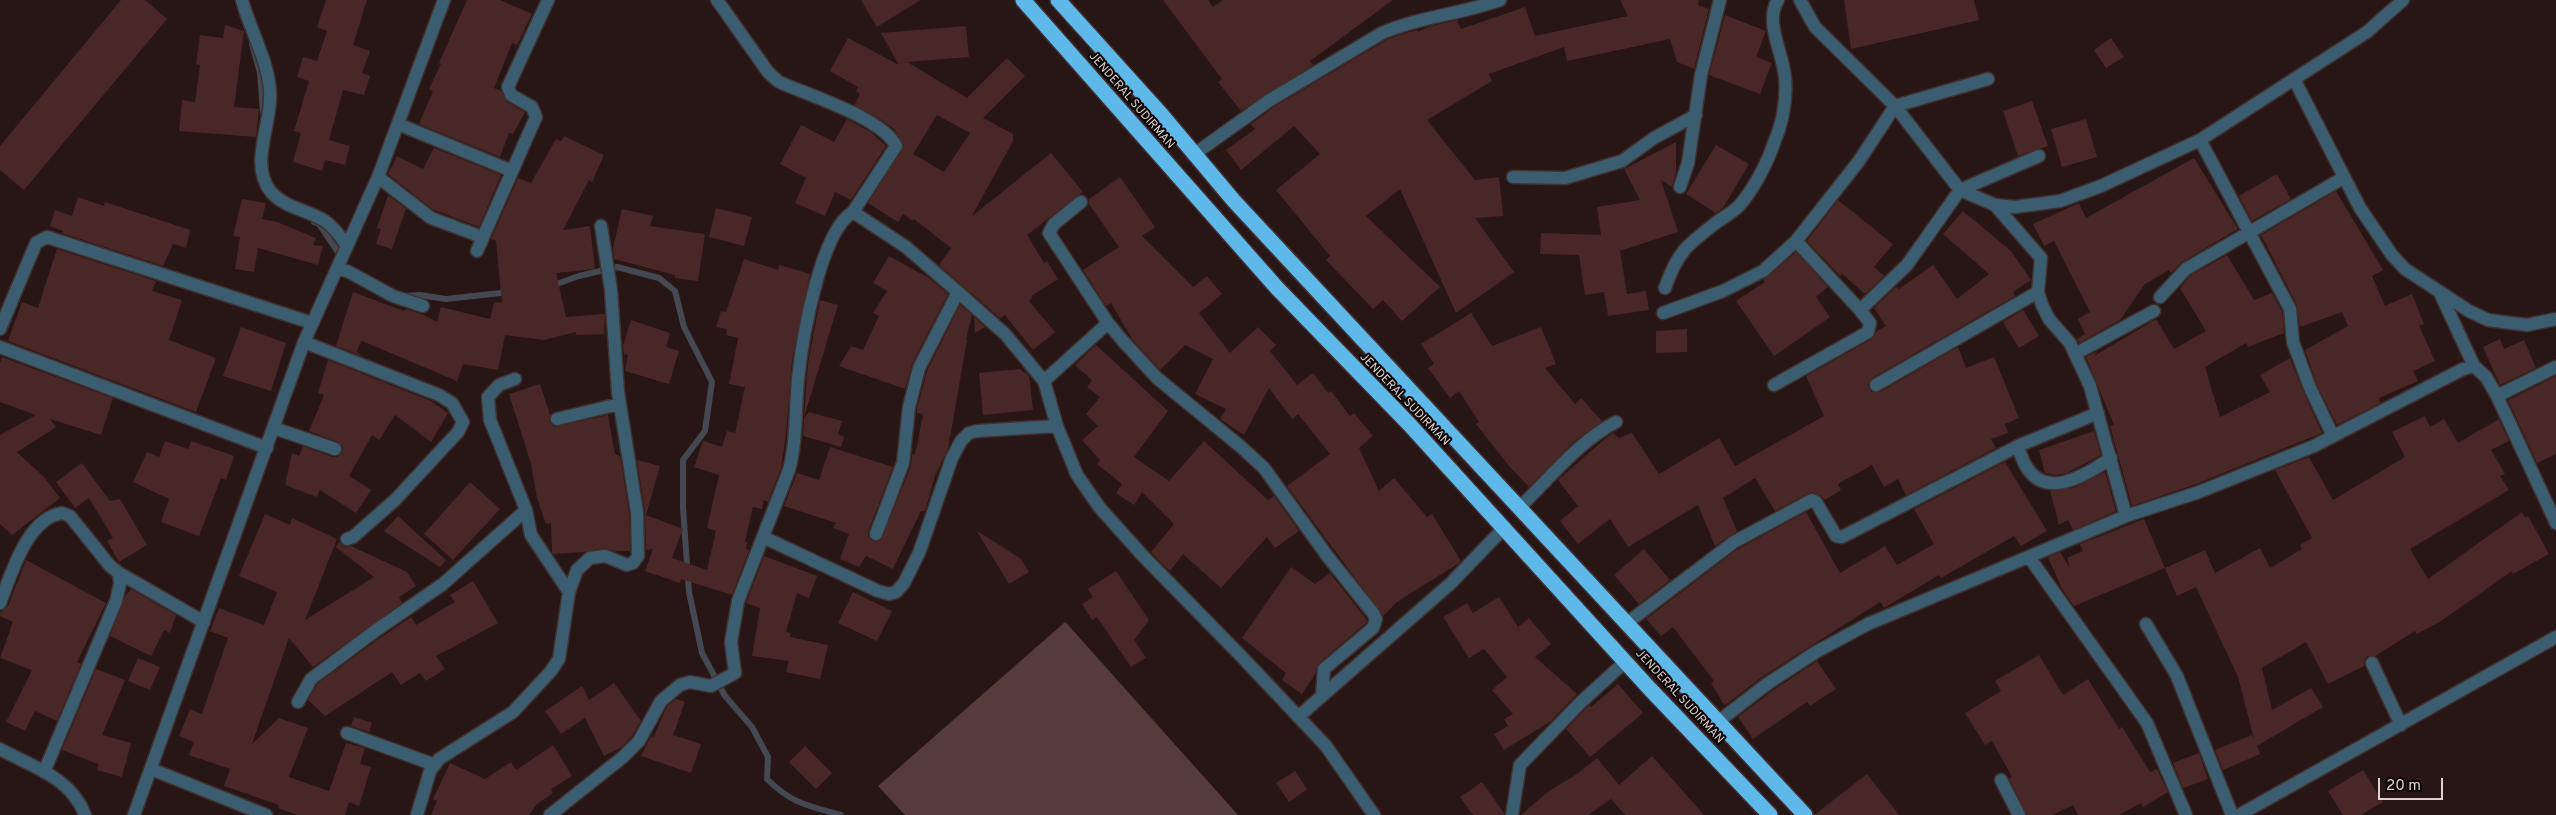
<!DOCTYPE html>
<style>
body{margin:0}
#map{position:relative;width:2556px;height:815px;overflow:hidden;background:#271615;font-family:Overpass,sans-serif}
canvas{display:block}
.scale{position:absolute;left:2378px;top:778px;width:65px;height:22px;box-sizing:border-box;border:2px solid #ded1d0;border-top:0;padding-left:6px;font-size:15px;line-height:18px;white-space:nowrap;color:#ded1d0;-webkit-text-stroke:4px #0b0404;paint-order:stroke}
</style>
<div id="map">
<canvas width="2556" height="815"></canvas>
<div class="scale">20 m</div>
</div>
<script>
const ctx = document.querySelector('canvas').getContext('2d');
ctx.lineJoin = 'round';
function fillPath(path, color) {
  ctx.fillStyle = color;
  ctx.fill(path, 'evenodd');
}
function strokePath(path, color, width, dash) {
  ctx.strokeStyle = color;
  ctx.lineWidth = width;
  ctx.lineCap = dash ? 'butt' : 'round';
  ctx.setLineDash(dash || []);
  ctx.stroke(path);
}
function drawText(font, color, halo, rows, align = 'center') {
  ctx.font = font + ' Overpass,sans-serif';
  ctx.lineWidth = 4;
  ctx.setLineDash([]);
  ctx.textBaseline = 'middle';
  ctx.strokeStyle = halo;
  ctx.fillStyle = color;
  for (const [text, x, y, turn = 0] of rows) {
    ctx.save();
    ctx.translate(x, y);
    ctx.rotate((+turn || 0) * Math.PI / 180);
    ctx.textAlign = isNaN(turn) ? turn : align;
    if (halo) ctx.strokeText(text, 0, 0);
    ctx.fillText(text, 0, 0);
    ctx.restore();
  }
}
fillPath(new Path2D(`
 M1065 622 1069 626 1238 815H905L878 786Z`), '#553b3a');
strokePath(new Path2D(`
 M252 44 260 73 263 112
 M314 222 319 224 342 258
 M551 286 579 276 617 267 659 278 675 291 684 327 712 382 705 431 683 460V508L689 592 702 653 725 696 752 727 768 757 767 779C792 804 809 806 841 815
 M405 296 420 295 446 299 510 292`), '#434851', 6);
fillPath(new Path2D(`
 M121 0H145L167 19 24 190 0 170V146Z
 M326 0H367L353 45 370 51 362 73 370 76 364 95 343 90 329 140 350 146 345 165 325 160 322 171 293 162 301 133 294 131 309 81 297 77 303 57 317 61 327 31 317 27Z
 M467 0H500L532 14 517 45 512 43 494 88 501 91 507 102 525 112 513 134 509 133 500 157 419 124 433 91 429 89 441 64 439 63Z
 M861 0H920L877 27Z
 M1163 0H1208L1213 7 1223 0H1393L1310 61 1313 65 1241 111 1218 82 1222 79Z
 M1620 0H1699L1698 5 1709 9 1694 69 1677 62 1670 39 1567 61 1564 47 1489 74 1492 81 1427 120 1475 180 1499 177 1503 216 1475 218 1514 272 1456 313 1400 189 1366 216 1440 287 1402 321 1383 300 1373 309 1326 260 1330 256 1276 190 1320 154 1294 126 1241 170 1226 150 1255 129 1251 124 1274 107 1386 40 1399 35 1417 30 1418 32 1431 26 1457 20 1461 29 1525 7 1535 36 1628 16Z
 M1844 0H1974L1979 20 1851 49Z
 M1725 15 1766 31 1756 57 1772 63 1760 94 1709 75Z
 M225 25 244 31 234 107 259 109 256 137 179 131 182 100 195 102 200 65 196 64 200 35 223 38Z
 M966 26 969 57 907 62 967 98 1007 58 1025 76 983 118 1013 134V141L972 216 1051 153 1083 192 1027 235 1044 263 1047 261 1058 279 1031 296 1032 298 1029 301 1055 332 1033 350 1005 315 1000 318 939 265 951 248 914 219 913 221 903 214 898 222 868 203 904 145 894 129 880 119 854 105 860 94 856 91 858 87 830 71 848 38 899 65 881 33ZM937 115 970 133 944 172 913 154Z
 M2111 38 2124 57 2106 68 2094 50Z
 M2032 101 2048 146 2018 156 2003 111Z
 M847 119 872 133 886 146 851 200 835 192 825 216 795 203 806 178 780 164 801 125 834 142Z
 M2086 119 2097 157 2062 167 2051 129Z
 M564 136 604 155 592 182 589 180 563 230 590 226 595 269 556 273 566 317 605 314 604 334 576 335V332L544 340 505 335 498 370 463 364 457 381 362 341 356 352 365 357 336 346 353 292 404 311 406 309 422 314 437 322 441 307 490 319 494 302 502 303 496 241 491 239 518 178 531 183 556 139 561 141Z
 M1676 142V173L1672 187 1661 180 1678 232 1620 251 1627 294 1646 291 1649 310 1608 316 1604 292 1585 295 1579 255 1540 254 1541 233 1601 235 1597 207 1640 200 1624 169Z
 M1716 145 1749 164 1723 208 1716 213 1686 194Z
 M434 148 501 175 479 227 432 209 388 174 397 156 423 169Z
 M2194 158 2238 229 2182 262 2171 273 2169 270 2145 284 2120 320 2079 343 2077 339 2085 334 2078 319 2090 312 2054 241 2044 246 2033 224 2079 203 2086 218Z
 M2277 174 2291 199 2252 221 2239 196Z
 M1120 177 1155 227 1142 236 1193 287 1207 276 1222 294 1199 313 1230 353 1258 327 1276 345 1270 351 1297 385 1313 373 1328 393 1331 391 1350 416 1354 413 1373 436 1359 448 1379 491 1394 478 1427 517 1432 514 1461 561 1459 563 1397 602 1383 616 1287 486 1330 454 1298 414 1292 419 1269 388 1244 435 1220 419 1226 409 1195 394 1213 359 1185 345 1160 370 1132 339 1111 303 1106 306 1083 270 1119 247 1089 204V199Z
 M2336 191 2383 270 2372 276 2385 306 2412 294 2424 324 2419 326 2435 361 2413 371 2418 381 2379 398 2380 403 2337 425 2317 385 2305 350 2348 326 2342 312 2300 327 2297 305 2261 235Z
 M388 195 406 209 392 249 376 244 381 229 377 228Z
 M78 197 104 206 105 202 190 230 186 248 173 244 163 266 62 233 63 231 50 226 55 210 72 216Z
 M242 199 266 203 262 219 277 222 316 238 313 245 323 246 318 265 258 248 254 272 235 269 240 237 233 236Z
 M1838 200 1893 244 1874 267 1884 276 1865 294 1842 274 1840 276 1807 241Z
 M716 208 752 217 744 246 709 237Z
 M622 209 653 216 650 226 705 234 698 281 675 278V275L614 259 613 248Z
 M1963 211 2011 251 2031 280 2013 292 2015 296 1872 378 1868 385 1872 392H1880L1958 347 1966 368 1994 357 2019 418 2005 424 2008 433 1991 439 1996 448 1906 495 1898 479 1884 487 1872 465 1838 484 1841 490 1825 500 1820 495 1811 492 1775 511 1755 478 1723 498 1737 531 1715 546 1698 505 1628 547 1610 519 1578 544 1560 521 1578 506 1558 480 1607 437 1613 433 1619 438 1632 433 1659 474 1719 438 1735 466 1824 416 1806 376 1872 339 1877 331 1886 326 1874 308 1896 287 1899 289 1933 265 1957 299 1989 274 1943 234Z
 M57 249 156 281 152 291 182 300 169 340 216 358 196 412 8 341 22 302 38 308Z
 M1796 252 1828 287 1816 297 1830 317 1774 356 1736 301 1765 282 1763 280Z
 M2227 255 2254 300 2272 293 2282 311 2284 333 2248 347 2246 343 2205 367 2220 417 2270 392 2260 375 2290 358 2303 391 2322 433 2196 484 2132 506 2110 426 2114 425 2086 357 2098 351 2094 356 2156 319 2174 349 2206 331 2180 288 2191 275Z
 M889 256 929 278 948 294 912 364 905 389 839 366 851 346 863 350 879 316 873 313 887 291 873 283Z
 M744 259 778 270 779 265 810 274 792 360 786 435 781 468 768 502 764 500 762 509 753 507 745 542H747L746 549 749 550 732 595 681 579 680 583 645 571 653 549 646 550 645 511 637 460 660 466 646 515 683 529 672 558 707 570 716 531 707 528 719 475 694 467 703 441 722 447 727 431 735 433 745 387 729 384 738 338 726 335 727 329 716 327 721 311 726 312Z
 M820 300 838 305 804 417 808 363Z
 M960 305 972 315 966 339 967 340 948 449 935 476 925 511H921L893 569 866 556 859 567 840 559 849 534 833 528 836 523 784 506 797 473 819 480 830 447 893 467 868 532V536L873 541 881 540 911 466 912 454 915 455 923 414 917 413V408L927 371Z
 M2023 310 2039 336 2019 348 2003 322Z
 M1471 313 1492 346 1541 327 1556 364 1545 368 1575 404 1581 398 1602 421 1572 443 1529 487 1509 466 1476 424 1479 422 1459 391 1450 398 1428 368 1434 364 1421 344Z
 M974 317 985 327 975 333Z
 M631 320 670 333 666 347 679 351 669 384 625 371 628 355 624 354 623 346Z
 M241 327 286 343 271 391 223 376Z
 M1687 329V352L1656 353V331Z
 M2500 339 2504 349 2524 340 2536 368 2500 385 2483 347Z
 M1096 345 1168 411 1134 457 1169 481 1204 441 1268 500 1274 496 1299 531 1275 548 1267 537 1221 588 1183 554 1170 571 1164 566 1151 552 1174 524 1142 492 1134 505 1116 493 1122 484 1097 464 1100 460 1082 440 1098 426 1086 414 1100 397 1087 387 1092 380 1075 365Z
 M2 357 113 398 101 435 50 419 56 427 17 452 44 477 60 498 12 535 0 524V435L36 415 0 402V363Z
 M328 360 431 401 448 413 431 442 395 415 379 440 372 435 349 476 371 490 356 513 320 490 317 497 285 485 292 453 299 456 303 446 333 457H337L342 452 343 447 338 442 309 431 324 395 318 393Z
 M1020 369 1029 376 1033 410 983 415 979 373Z
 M2556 376V454L2537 463 2508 400Z
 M540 384 550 415 549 421 554 427 608 415 615 454 620 456 629 513 630 551H615L604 548 584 552 553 554 552 552 551 523 546 524 537 498 531 464 509 394Z
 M809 412 842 421 838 434 844 437 841 447 803 436 804 418Z
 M2425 416 2430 427 2444 419 2458 443 2499 419 2509 441 2491 450 2505 474 2500 476 2509 490 2410 549 2428 579 2522 512 2525 518 2528 516 2549 554 2513 574 2512 571 2441 621 2417 634 2415 631 2375 656H2368L2365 659 2364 666 2328 684 2306 642 2262 668 2272 710 2311 688 2323 707 2257 746 2260 754 2223 770 2215 750 2252 735 2254 739 2238 677 2196 587 2177 596 2165 568 2205 550 2215 573 2260 548 2270 568 2302 549 2300 545 2312 538 2275 470 2309 457 2333 500 2405 457 2392 432Z
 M2094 431 2101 455 2067 473 2056 475 2045 473 2039 450Z
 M165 441 188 449 191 441 234 456 226 480 221 478 199 536 161 522 169 499 133 482 147 452 159 457Z
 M2005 462 2047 531 2021 546 2014 536 1941 578 1939 575 1884 608 1880 602 1762 677 1728 703 1724 705 1711 683 1714 681 1673 627 1661 636 1646 619 1738 549 1806 512 1840 573 1885 546 1897 565 1934 544 1914 509Z
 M82 463 110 501 120 499 147 545 119 562 107 541 113 538 89 498 75 508 56 482Z
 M2105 472 2116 511 2073 530 2068 520 2059 525 2050 491 2073 488Z
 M470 482 500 509 453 560 424 534Z
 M265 514 290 525 292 518 337 539 305 620 374 577 336 547 339 542 345 547 351 546 407 572 416 586 399 597 402 603 313 667 289 638 252 744 279 718 308 728 289 777 329 791 346 743 365 748 360 764 371 767 359 806 349 802 345 815H297L278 808 279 805 224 786 230 769 189 755 194 742 179 736 190 709 202 714 228 638 210 631 219 608 264 625 277 592 239 576Z
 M398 516 446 560 440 567 384 531Z
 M2144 519 2165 568 2074 606 2062 589 2048 557 2060 552 2070 568 2067 558 2083 551 2080 544Z
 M976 530 1021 559 1029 572 1009 584Z
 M1644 549 1670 580 1639 604 1614 575Z
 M764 556 817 576 809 598 797 593 786 632 790 633V637L828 645 820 679 786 672 789 661 752 656 760 608 746 603Z
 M26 560 106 603 77 662 81 664 57 721 35 711 25 731 6 722 32 670 0 658 13 622 0 616V613L8 606Z
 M1291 567 1315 584 1330 573 1367 620 1366 623 1319 663 1315 674 1302 694 1282 680 1286 673 1242 638Z
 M1116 571 1149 620 1134 640 1146 658 1131 667 1097 617 1092 620 1082 604 1093 597 1088 589Z
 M473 581 498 623 436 656 445 669 426 681 420 673 401 685 392 672 325 716 308 700 317 684 380 638 411 617 416 625 455 602 450 595Z
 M131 589 176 615 170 633 164 630 151 656 110 636 125 596Z
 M853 592 892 611 877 641 838 623Z
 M1499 597 1518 627 1529 618 1551 644 1535 657 1577 694 1551 721 1504 750 1494 734 1508 726 1504 719 1513 714 1492 690 1507 677 1484 649 1469 658 1443 617 1467 603 1473 613Z
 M2039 655 2063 695 2088 679 2119 729 2122 727 2150 772 2157 769 2168 792 2143 807 2141 803 2119 815H2078L2073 805 2052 815H2027L2009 778 2012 777 1992 741 1985 745 1965 713 2001 691 1995 681Z
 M138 658 160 667 150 690 128 681Z
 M1817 661 1836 689 1810 706 1807 702 1753 739 1738 717 1772 691Z
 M96 669 125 680 102 735 131 743 122 777 97 770 98 764 62 750Z
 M614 683 641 721 632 736 622 747 604 756 585 718 561 734 545 711 582 686 589 700Z
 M1618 684 1643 713 1590 757 1566 729 1589 705 1591 707Z
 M676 699 685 702 673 735 701 744 691 773 641 756 651 736 653 738 667 706Z
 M354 717 372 723 369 732 351 726Z
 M553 745 572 776 551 789 553 793 537 804 529 815H431L437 801 433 799 450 763 485 779 511 762 516 770Z
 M805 746 832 773 816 789 789 762Z
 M2199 753 2208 779 2183 788 2173 763Z
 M1652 756 1704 815H1625L1611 799 1588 815H1521L1549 791 1577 774 1597 758 1619 785Z
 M2363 770 2383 802 2361 815H2343L2328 791Z
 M1295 771 1307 789 1289 802 1276 783Z
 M1867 774 1899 815H1814Z
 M1482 782 1504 813V815H1473L1460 797Z`), '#492727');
const minor = new Path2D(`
 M242 0C250 30 268 60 270 91 273 122 248 164 271 192 285 208 308 210 325 221 334 227 341 237 347 246
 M717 0 768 72 779 82C808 95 883 118 896 146L853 212
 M1800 0 1815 27 1895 106 1960 190 1995 205 2015 207 2060 201 2101 186 2200 140 2367 32 2403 0
 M2294 79 2360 208 2392 255 2405 269 2469 311 2488 320 2527 325 2556 319
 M398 124 512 171
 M2200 140 2290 309 2293 342 2310 388 2333 436
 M1193 155 1270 100 1382 33C1419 17 1461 14 1500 0
 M378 177 431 218 482 237
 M1513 177 1565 178 1622 161 1654 138 1696 115
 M1680 187 1688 163 1701 75 1720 0
 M1081 202 1054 224 1049 233 1108 323 1122 340 1157 378 1240 446 1264 468 1328 557 1373 613 1376 619 1373 628 1324 669 1322 695
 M1995 205 2041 258 2038 292 2042 305 2049 319 2070 343 2090 386 2126 516
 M477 251 536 117 532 107 511 95 508 87 548 0
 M337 268 349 272 393 296 423 306
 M1665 288C1678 251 1687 245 1717 222 1724 217 1733 212 1739 206 1753 190 1767 164 1774 143 1783 122 1787 100 1785 77 1783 53 1764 21 1778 0
 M2440 293 2474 366
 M2160 297 2186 269 2343 178
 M1860 310 1907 265 1960 190 2039 156
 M1663 313 1723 291 1763 271 1796 241 1859 161 1895 106 1988 79
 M1108 323 1044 381 1057 426 1077 475 1100 508 1143 556 1242 657 1326 746 1374 815
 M0 329 36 243 47 237 312 323
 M304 342 439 395 452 403 463 422 458 432 395 500 353 537 347 539
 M0 347 267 448
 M2075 354 2154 311
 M515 379 499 385 488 397 490 420 526 510 531 535 569 592
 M1774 385 1868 332 1870 323 1860 310 1796 241
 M1876 385 2038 292
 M2497 396 2556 367
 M557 419 619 404
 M274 428 335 449
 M2018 446 2098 413
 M1520 507C1550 478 1579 441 1616 422
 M876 534 903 463 909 407 919 368 958 292
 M763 537 878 591 889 594 896 592 904 583 919 553 952 458 961 441 969 433 977 431 1057 426
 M2029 557 2147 723 2186 815
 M0 603C11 575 27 518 62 513L70 516 110 566 119 573 204 622
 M1627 623 1734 542 1812 500 1816 502 1836 536 1842 537 2018 446C2033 504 2075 483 2111 458
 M2146 624 2177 676 2232 815
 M2372 663 2401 725
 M298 702 311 679 375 631 443 584 526 510
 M1298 717 1451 583 1504 528
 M1719 721 1767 684 1816 652 1868 624 2126 516 2199 492 2314 446 2463 369 2474 366 2486 377 2497 396 2556 523
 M347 733 435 765
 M0 749C32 767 71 777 85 815
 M151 769 266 815
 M44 772 116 601 120 584 119 573
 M2001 780 2019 815
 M134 815 304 342 378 177 444 0
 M417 815 430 771 439 759 513 712 551 671 559 659 569 592 577 570 590 558 605 556 627 565 633 563 638 556 637 512 618 392 611 290 601 226
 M550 815 623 757 639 741 661 701 680 685 690 682 711 686 735 673 731 642 738 601 789 470C797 440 795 410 798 379 802 341 820 231 853 212L906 247 958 292 1005 334 1044 381
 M1512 815 1520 765 1580 703 1625 662
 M2239 815 2556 637`);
const highway = new Path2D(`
 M1023 0 1277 288 1408 423 1649 688 1770 815
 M1058 0 1161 114 1234 201 1805 815`);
strokePath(minor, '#41302f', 15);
strokePath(highway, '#41302f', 18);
strokePath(minor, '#3b5d70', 12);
strokePath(highway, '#5eb9ea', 15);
drawText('12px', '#ded1d0', '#0b0404', [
 ["JENDERAL SUDIRMAN",1131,101,49],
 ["JENDERAL SUDIRMAN",1404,400,46],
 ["JENDERAL SUDIRMAN",1679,697,47]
]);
</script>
